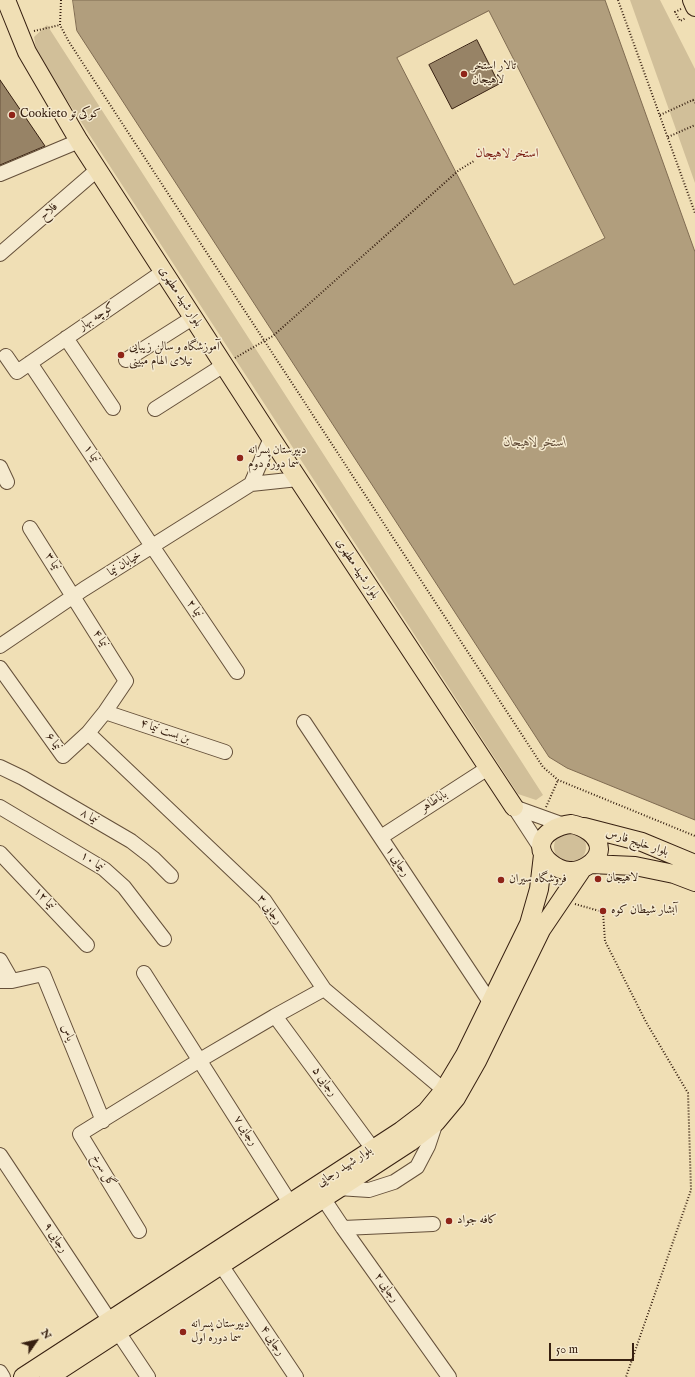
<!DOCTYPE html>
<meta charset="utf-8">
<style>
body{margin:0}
#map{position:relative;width:695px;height:1377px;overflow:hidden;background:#f0dfb5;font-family:"IM FELL English",serif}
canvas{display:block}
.north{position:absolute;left:16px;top:1321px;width:40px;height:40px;-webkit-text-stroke:3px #f5eacf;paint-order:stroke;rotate:56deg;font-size:11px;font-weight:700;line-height:16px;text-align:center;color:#372011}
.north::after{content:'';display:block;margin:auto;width:14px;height:18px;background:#372011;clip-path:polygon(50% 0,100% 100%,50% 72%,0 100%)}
.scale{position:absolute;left:549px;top:1343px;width:85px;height:18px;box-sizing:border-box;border:2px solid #372011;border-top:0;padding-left:5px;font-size:12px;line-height:14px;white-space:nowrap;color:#372011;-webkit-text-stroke:3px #f5eacf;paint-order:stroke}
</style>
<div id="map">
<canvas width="695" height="1377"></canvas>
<div class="north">N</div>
<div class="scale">50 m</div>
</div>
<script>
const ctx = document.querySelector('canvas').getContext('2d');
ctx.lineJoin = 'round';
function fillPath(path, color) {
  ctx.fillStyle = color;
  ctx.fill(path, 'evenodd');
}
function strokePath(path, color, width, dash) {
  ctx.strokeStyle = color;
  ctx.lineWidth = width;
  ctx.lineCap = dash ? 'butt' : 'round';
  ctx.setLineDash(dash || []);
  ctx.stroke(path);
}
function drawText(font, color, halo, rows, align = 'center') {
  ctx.font = font + ' "IM FELL English",Amiri,serif';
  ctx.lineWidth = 3;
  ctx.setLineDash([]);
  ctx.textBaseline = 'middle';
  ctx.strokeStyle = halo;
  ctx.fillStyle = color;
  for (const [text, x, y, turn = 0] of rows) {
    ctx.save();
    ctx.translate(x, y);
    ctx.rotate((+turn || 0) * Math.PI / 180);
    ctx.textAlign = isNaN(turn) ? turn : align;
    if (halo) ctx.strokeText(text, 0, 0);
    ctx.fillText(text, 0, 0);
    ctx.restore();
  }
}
fillPath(new Path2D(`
 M630 0H660L695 69V183Z
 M47 25 543 795 536 800 518 794 37 54 34 37Z
 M554 847a16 16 0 1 1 32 0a16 16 0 1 1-32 0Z`), '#d1bf99');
const water = new Path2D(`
 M73 0H605L695 252V820L567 768 549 757 77 31ZM489 11 605 238 514 285 397 58Z`);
fillPath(water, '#b19e7d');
strokePath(water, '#806c52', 1);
const building = new Path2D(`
 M477 40 499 84 452 109 429 65Z
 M0 80 45 146 0 165Z`);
fillPath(building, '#978366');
strokePath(building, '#372011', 1);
const minor = new Path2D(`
 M0 174 79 141
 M0 254 97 170
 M66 338 113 408
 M6 356 17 372 164 271
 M126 360 194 317
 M30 363 152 546 237 672
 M155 409 224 365
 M0 467 7 482
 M251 484 271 438
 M0 646 84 589 251 484 298 479
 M0 668 63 756 88 733 105 712 126 681 30 528
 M105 712 225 752
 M304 722 490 1002
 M88 733 264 900 324 989 444 1090
 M0 767 23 778 131 841 153 858 171 876
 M0 807 104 869 124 887 164 939
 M514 807 564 825
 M514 807 542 850
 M381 837 488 768
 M0 853 87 945
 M0 960 12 981
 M144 973 290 1203
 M0 981H12L43 974 103 1121
 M275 1016 373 1149
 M0 1155 110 1321
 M338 1188 369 1190 394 1182 417 1167 428 1146 436 1122
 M323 1198 343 1228 449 1377
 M343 1228 433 1224
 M139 1231 80 1134 200 1060 275 1016 324 989
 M221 1265 296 1377
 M118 1332 148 1377
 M0 1372 3 1377`);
const major = new Path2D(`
 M6 0 27 52 79 141 271 438 514 807
 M692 0 695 7
 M571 824C583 826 599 835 599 849 598 863 580 872 569 871 557 870 541 859 541 846 542 832 560 825 571 824Z
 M584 827 642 842 695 864
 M590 864 635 866 674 874 695 882
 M23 1377 401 1131 426 1112 444 1090 465 1055 529 924 539 889 543 855
 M49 1377 410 1142 436 1122 456 1098 477 1061 541 930 583 868`);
strokePath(minor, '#65503a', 16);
strokePath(major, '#372011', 20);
strokePath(new Path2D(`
 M61 0 60 25 69 42 543 767 558 780 695 836
 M618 0 695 213
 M681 9 675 12 680 21 686 18
 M34 31 60 25
 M693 100 695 103
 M660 115 695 99
 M668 137 695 125
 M235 358 273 336 459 170 474 161
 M546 807 558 780
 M575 904 603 912 605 941 646 1022 688 1093 691 1190 626 1377`), '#372011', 2, [1, 2]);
strokePath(minor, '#f5eacf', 14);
strokePath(major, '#f0dfb5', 18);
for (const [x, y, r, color] of [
 [464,74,4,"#8f2418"],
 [12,115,4,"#8f2418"],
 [121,355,4,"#8f2418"],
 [240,458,4,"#8f2418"],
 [598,879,4,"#8f2418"],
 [501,880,4,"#8f2418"],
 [603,911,4,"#8f2418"],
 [449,1221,4,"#8f2418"],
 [183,1332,4,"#8f2418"]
]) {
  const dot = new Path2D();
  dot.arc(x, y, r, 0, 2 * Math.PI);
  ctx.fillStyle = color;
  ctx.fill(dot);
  strokePath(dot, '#f5eacf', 1.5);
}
drawText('12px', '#372011', '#f5eacf', [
 ["تالار استخر",472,67],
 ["لاهیجان",472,81],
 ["Cookieto کوکی تو",20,115],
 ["آموزشگاه و سالن زیبایی",129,348],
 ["نیلای الهام مبینی",129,362],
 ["دبیرستان پسرانه",248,451],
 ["سما دوره دوم",248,465],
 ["لاهيجان",606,879],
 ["فروشگاه سیران",509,880],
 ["آبشار شیطان کوه",611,911],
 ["کافه جواد",457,1221],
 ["دبیرستان پسرانه",191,1325],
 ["سما دوره اول",191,1339]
], 'left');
drawText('12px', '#372011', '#f5eacf', [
 ["فلاح",49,212,-41],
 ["بلوار شهید مطهری",180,297,57],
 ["کوچه بهار",97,317,-34],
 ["نیما ۱",91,454,57],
 ["نیما ۳",52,562,57],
 ["خیابان نیما",125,564,-32],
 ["بلوار شهید مطهری",357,569,57],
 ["نیما ۲",194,609,56],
 ["نیما ۴",100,639,58],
 ["بن بست نیما ۴",165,732,19],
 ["نیما ۶",53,742,53],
 ["باباطاهر",434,802,-33],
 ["نیما ۸",89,817,30],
 ["بلوار خلیج فارس",637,843,18],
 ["نیما ۱۰",92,862,33],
 ["رجایی ۱",397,862,56],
 ["نیما ۱۲",44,899,47],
 ["رجایی ۳",269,910,53],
 ["یاس",67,1033,68],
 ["رجایی ۵",324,1082,54],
 ["رجایی ۷",245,1131,58],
 ["بلوار شهید رجایی",345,1167,-33],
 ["گل سرخ",103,1171,59],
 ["رجایی ۹",55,1238,56],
 ["رجایی ۲",386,1288,55],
 ["رجایی ۴",272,1341,56]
]);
drawText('13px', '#7a1f14', '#f5eacf', [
 ["استخر لاهیجان",507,154]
]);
drawText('italic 13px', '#624c37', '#f5eacf', [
 ["استخر لاهیجان",535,443]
]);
</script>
